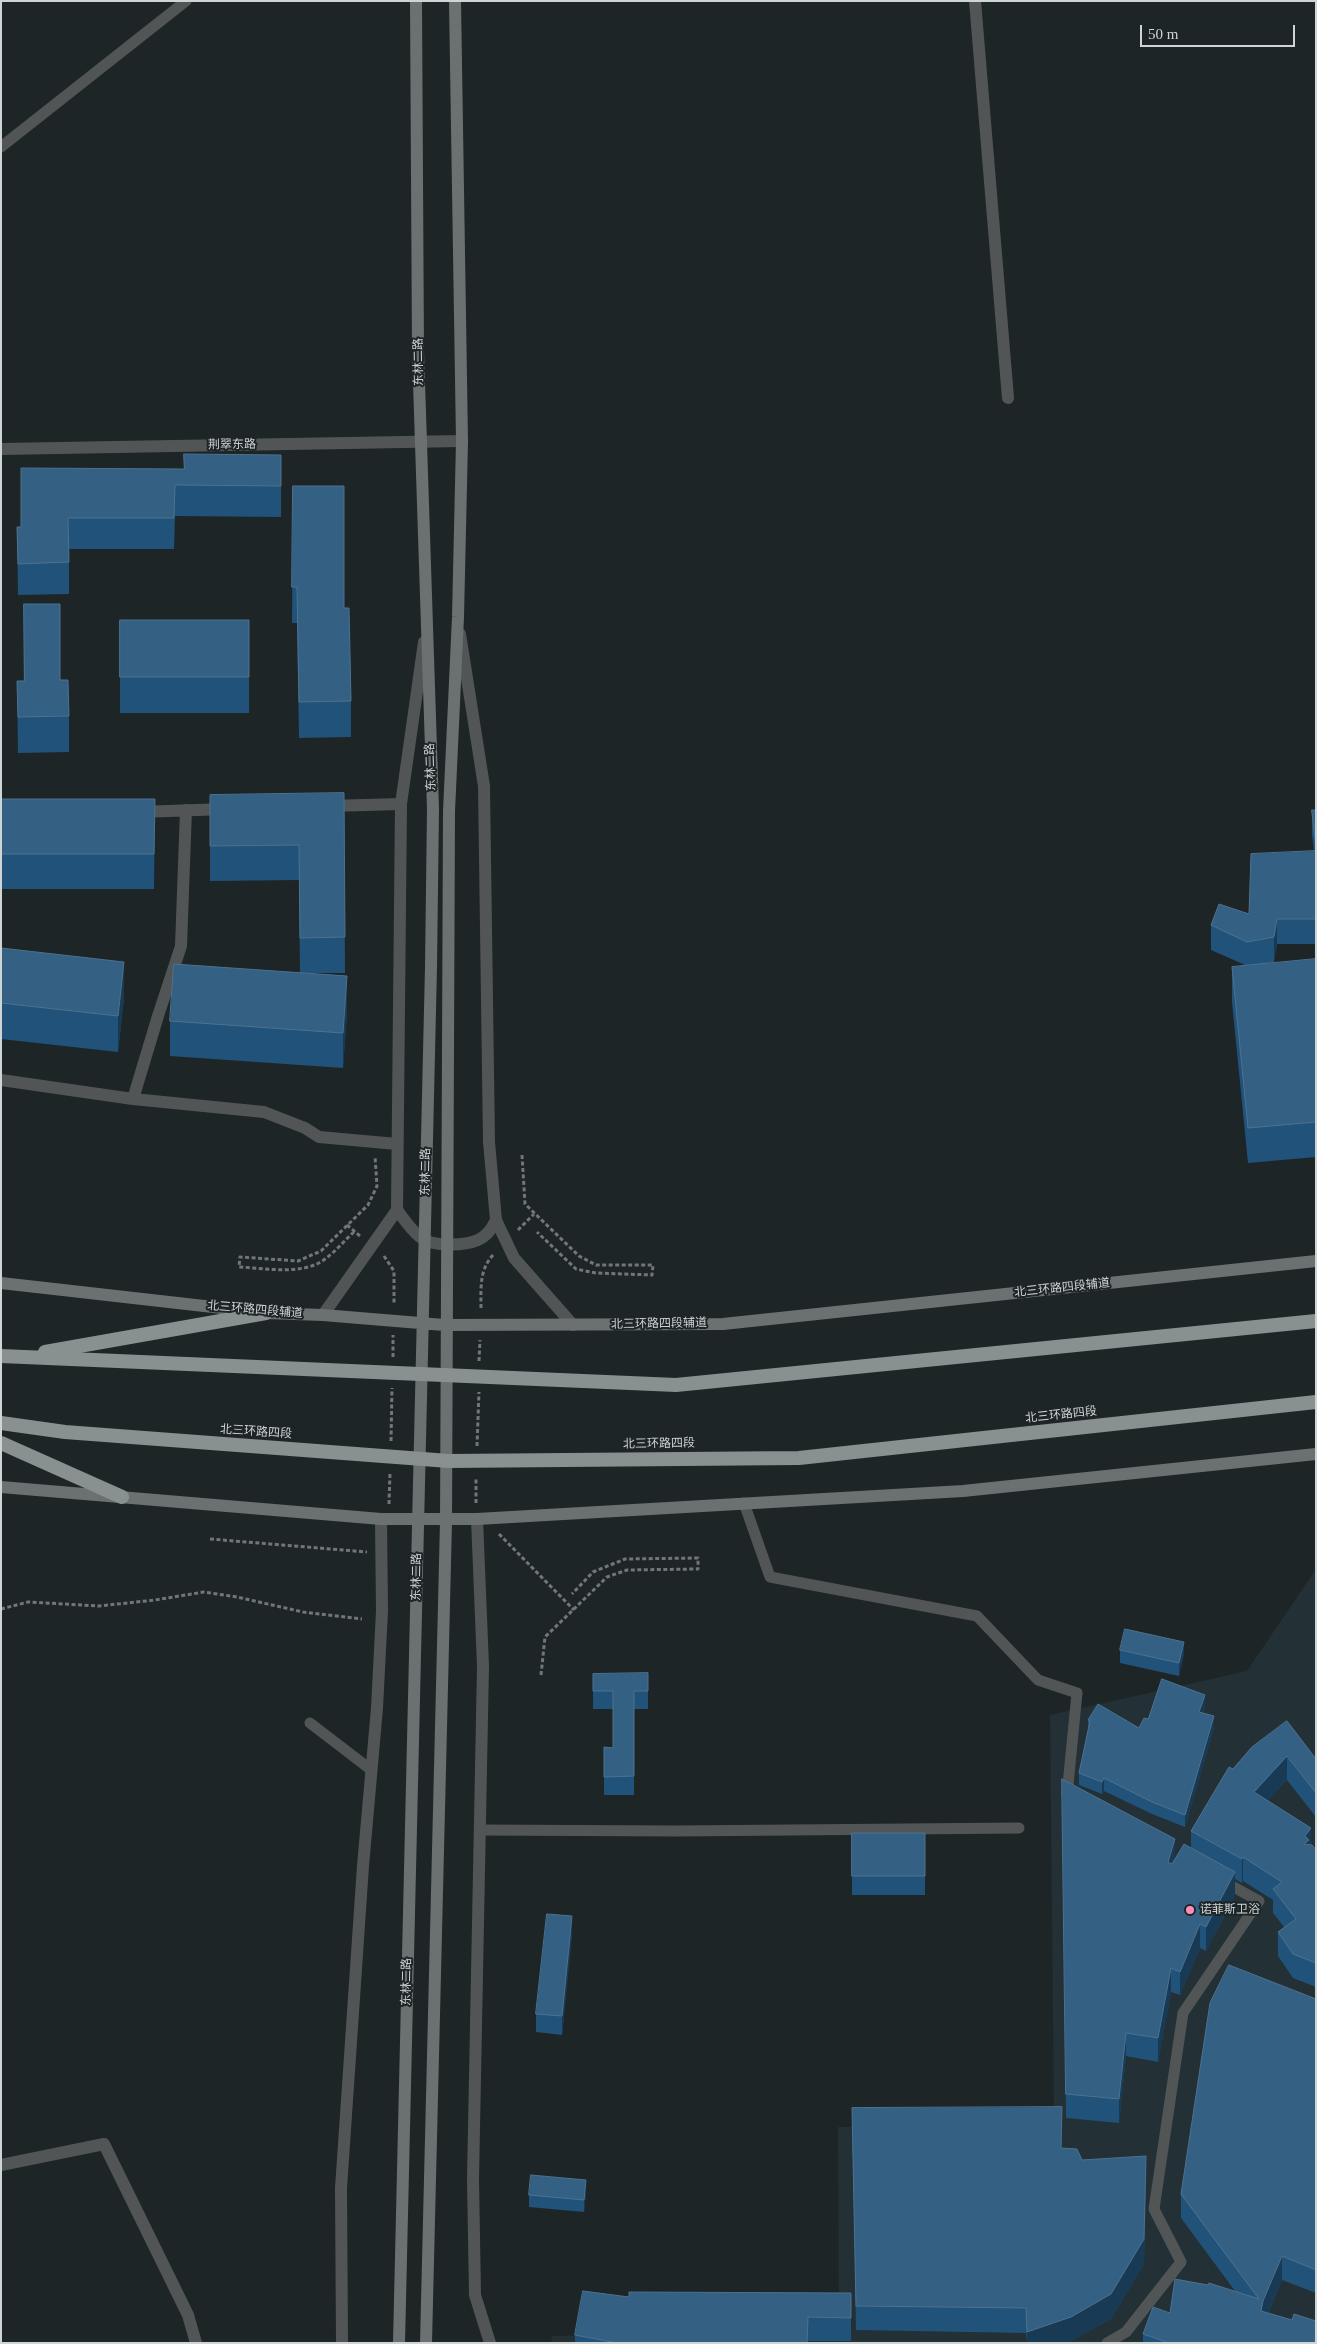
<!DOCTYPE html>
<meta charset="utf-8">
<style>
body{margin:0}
#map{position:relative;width:1317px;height:2344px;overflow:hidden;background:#1e2527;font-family:"Times New Roman",serif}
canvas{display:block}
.frame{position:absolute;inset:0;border:2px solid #cfd4d5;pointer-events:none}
.scale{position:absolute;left:1140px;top:25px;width:155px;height:22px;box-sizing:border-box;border:2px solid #cfd4d5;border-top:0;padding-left:6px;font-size:15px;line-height:18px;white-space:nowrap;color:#cfd4d5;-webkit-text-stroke:4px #1e2527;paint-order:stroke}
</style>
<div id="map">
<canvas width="1317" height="2344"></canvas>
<div class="frame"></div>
<div class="scale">50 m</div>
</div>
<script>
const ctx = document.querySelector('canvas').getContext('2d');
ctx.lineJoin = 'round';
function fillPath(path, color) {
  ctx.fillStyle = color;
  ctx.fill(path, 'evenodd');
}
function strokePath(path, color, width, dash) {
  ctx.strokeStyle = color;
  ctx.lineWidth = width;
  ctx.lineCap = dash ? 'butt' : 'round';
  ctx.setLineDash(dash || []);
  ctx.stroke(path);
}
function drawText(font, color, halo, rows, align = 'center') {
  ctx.font = font + ' "Times New Roman","Noto Sans SC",serif';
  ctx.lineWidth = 4;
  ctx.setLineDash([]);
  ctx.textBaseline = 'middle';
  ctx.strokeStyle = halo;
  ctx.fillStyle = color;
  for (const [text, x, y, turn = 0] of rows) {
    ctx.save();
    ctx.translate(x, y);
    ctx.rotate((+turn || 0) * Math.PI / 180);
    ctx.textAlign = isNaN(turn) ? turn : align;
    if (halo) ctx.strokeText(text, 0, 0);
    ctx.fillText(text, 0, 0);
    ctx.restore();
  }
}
fillPath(new Path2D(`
 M1316 1569V2343H551L552 2336 839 2330 838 2127 1054 2124 1050 1715 1247 1671Z`), '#233035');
strokePath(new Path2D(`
 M522 1155 525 1204 579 1256 596 1265H653L652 1275 596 1273 576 1269 537 1232
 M347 1225 360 1236
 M518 1230 534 1214
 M354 1232C344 1241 335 1252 325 1259 303 1276 265 1268 239 1267L240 1257 298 1261 321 1251 368 1205 377 1186 375 1156
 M384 1256 394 1271V1304
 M481 1308C481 1288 479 1269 494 1254
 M393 1357V1335
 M479 1361 480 1340
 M391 1441 392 1388
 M477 1446 479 1392
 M476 1503V1477
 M389 1504 390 1473
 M499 1534 574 1610
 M210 1539 367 1552
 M1 1609 28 1602 99 1606 155 1600 204 1592 237 1597 303 1612 362 1619
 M541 1675 545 1637 607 1577 627 1570 698 1569V1558L625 1559 593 1572 572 1594`), '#717778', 3, [4, 2.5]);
strokePath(new Path2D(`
 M1 147 186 1
 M744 1503 770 1577 977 1616 1038 1680 1077 1693 1067 1795
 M310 1723 370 1769
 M480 1830 676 1831 1019 1828
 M1107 2343 1126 2332 1181 2262 1154 2209 1183 2013 1259 1901 1221 1880`), '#525555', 11);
strokePath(new Path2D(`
 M975 1 1008 398
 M329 806 401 804
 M139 812 226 809
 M1 1080 133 1099 158 1016 181 946 186 810
 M133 1099 264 1112 305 1128 319 1137 397 1144
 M1 2165 104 2144 188 2315 196 2343`), '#525555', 12);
strokePath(new Path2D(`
 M1 449 462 441
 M460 634 484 786 489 1142 496 1220 514 1258 573 1325
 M397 1210C404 1219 411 1230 420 1237 432 1247 464 1246 478 1240 487 1236 492 1229 496 1220
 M323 1315 397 1210 401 804 424 642
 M477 1519 483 1666 473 2179 475 2295 490 2343
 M342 2343 341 2188 363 1866 377 1708 382 1611 381 1519`), '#525555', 12);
strokePath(new Path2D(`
 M1 1283 266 1313 323 1315 444 1325 723 1324 1316 1261
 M1 1487 381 1519H477L963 1491 1316 1454
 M399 2343 431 967 433 809 418 352 416 1
 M426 2343 446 1522 449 811 458 617 462 441 455 1`), '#6b7171', 12);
strokePath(new Path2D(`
 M45 1352 266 1313
 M1 1356 676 1385 1316 1321
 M1 1423 65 1432 449 1461 799 1458 1316 1402
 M1 1443 122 1497`), '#889090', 14);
fillPath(new Path2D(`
 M281 455V517L175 516 174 549H69V594L18 595 17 527H21L184 469Z
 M293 486 344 608 351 701V737L299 738 297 623H292Z
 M120 620H249V713H120Z
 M60 680 69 716V752L18 753 17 681Z
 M344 793 345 973H301L347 1012 343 1068 170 1056V1021L300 973 299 880 210 881V795Z
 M1 799H155L154 889H1Z
 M1312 810H1316V944H1277L1274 962 1266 964 1316 959V1157L1248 1163 1232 1002V967L1245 965 1211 950V925L1249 914 1314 851 1312 835Z
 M1 948 124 997 118 1052 1 1039Z
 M1120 1650 1184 1654 1179 1676 1120 1663Z
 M648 1673V1709H634V1795H604V1747L613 1748V1709H593V1674Z
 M1205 1707 1203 1713 1214 1728 1185 1827 1152 1814 1104 1791 1102 1794 1079 1785V1773L1088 1732V1720L1139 1728 1148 1719Z
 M1252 1747 1316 1759V1817L1287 1780 1268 1800 1316 1850V1987L1293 1978 1278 1956V1932L1284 1927 1273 1913V1900L1243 1881 1242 1883 1235 1879V1896L1206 1951 1200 1948 1180 1995 1171 1992 1158 2062 1126 2056 1119 2123 1066 2118 1062 1803 1175 1860 1191 1848V1831L1233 1769Z
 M852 1833H925V1895H852Z
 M572 1935 562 2035 536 2032V2014Z
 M1316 1999V2293L1282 2280 1268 2313 1316 2343H1143V2334L1170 2313 1235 2291 1181 2218V2194Z
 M852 2108 1062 2132 1061 2148 1082 2160 1146 2180 1144 2264 1111 2319 1068 2343H1027L1026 2333 856 2330Z
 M586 2193 584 2212 529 2207V2195Z
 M851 2293V2341H808V2343H575V2335L629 2297Z`), '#215279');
fillPath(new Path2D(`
 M1277 919V944L1274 962V937Z
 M124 962V997L118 1052V1016Z
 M347 976V1012L343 1068V1033Z
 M1184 1642V1654L1179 1676V1663Z
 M1205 1695V1707L1199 1724V1712Z
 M1214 1716V1728L1185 1827V1815Z
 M1287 1756V1780L1254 1815V1792Z
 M1104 1778V1791L1102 1794V1782Z
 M1311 1828V1852L1304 1844 1305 1836Z
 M1175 1839V1863L1168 1886V1862Z
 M1243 1857V1881L1242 1883V1859Z
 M1235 1872V1896L1206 1951V1927Z
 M572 1916V1935L562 2035V2016Z
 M1200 1924V1948L1180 1995V1972Z
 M1171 1968V1992L1158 2062V2038Z
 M1126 2033V2056L1119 2123V2099Z
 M1062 2107V2132L1061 2173V2148Z
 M586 2180V2193L584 2212V2200Z
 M1146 2180 1144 2264 1111 2319 1068 2343H1027V2332Z
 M1282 2256V2280L1263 2324 1261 2311 1263 2301Z`), '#183a54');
const building = new Path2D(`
 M184 454 281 455V486L175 485 174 518H68L69 562 18 564 17 527H21V468L184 469Z
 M293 486H344V608H349L351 701 299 702 297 587H292Z
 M24 604H60V680H68L69 716 18 717 17 681H24Z
 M120 620H249V677H120Z
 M344 793 345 937 300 938 299 845 210 846V795Z
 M1 799H155L154 854H1Z
 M1312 810H1316V846Z
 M1316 851V919H1277L1274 937 1247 942 1211 925 1219 904 1249 914 1251 854Z
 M1 948 124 962 118 1016 1 1003Z
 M1316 959V1122L1248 1128 1232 967Z
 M174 964 347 976 343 1033 170 1021Z
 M1125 1629 1184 1642 1179 1663 1120 1650Z
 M648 1673V1691H634V1776L604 1777V1747L613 1748V1691H593V1674Z
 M1162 1679 1205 1695 1199 1712 1214 1716 1185 1815 1152 1802 1104 1778 1102 1782 1079 1773 1090 1721 1088 1720 1098 1704 1139 1728 1144 1718 1148 1719Z
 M1287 1721 1316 1759V1793L1287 1756 1254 1792 1311 1828 1305 1836 1309 1840 1304 1844 1312 1845 1316 1850V1963L1293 1954 1278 1932 1296 1919 1273 1889 1282 1882 1243 1857 1242 1859 1191 1831 1229 1767 1233 1769 1252 1747Z
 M1062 1779 1175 1839 1168 1862 1172 1864 1184 1844 1235 1872 1206 1927 1200 1924 1180 1972 1171 1968 1158 2038 1126 2033 1119 2099 1066 2094Z
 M852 1833H925V1876H852Z
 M547 1914 572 1916 562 2016 536 2014Z
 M1229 1965 1316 1999V2270L1282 2256 1263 2301 1261 2311 1292 2320 1294 2314 1316 2321V2343H1169L1143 2334 1153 2307 1170 2313 1175 2279 1208 2285 1209 2283 1259 2299 1181 2194 1210 2003Z
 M1062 2107 1061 2148 1077 2149 1082 2160 1146 2156 1144 2239 1111 2294 1071 2317 1027 2332 1026 2308 856 2306 852 2108Z
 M531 2175 586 2180 584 2200 529 2195Z
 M583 2291 629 2297V2292L851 2293V2318L808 2317 807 2343H617L575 2335Z`);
fillPath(building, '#346083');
strokePath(building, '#4c7290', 1);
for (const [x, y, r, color] of [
 [1190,1910,5,"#ff8ebb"]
]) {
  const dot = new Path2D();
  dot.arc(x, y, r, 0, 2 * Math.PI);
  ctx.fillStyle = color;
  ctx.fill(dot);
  strokePath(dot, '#1e2527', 2);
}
drawText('12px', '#cfd4d5', '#1e2527', [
 ["东林二路",419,362,-91],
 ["荆翠东路",232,445,-1],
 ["东林二路",431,767,-92],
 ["东林二路",426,1172,-89],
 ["北三环路四段辅道",1062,1288,-6],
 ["北三环路四段辅道",255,1310,5],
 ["北三环路四段辅道",659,1324,-1],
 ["北三环路四段",1061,1415,-6],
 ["北三环路四段",256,1432,4],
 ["北三环路四段",659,1444,-1],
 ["东林二路",417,1577,-89],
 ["东林二路",407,1982,-89]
]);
drawText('12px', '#cfd4d5', '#1e2527', [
 ["诺菲斯卫浴",1200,1910]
], 'left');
</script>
